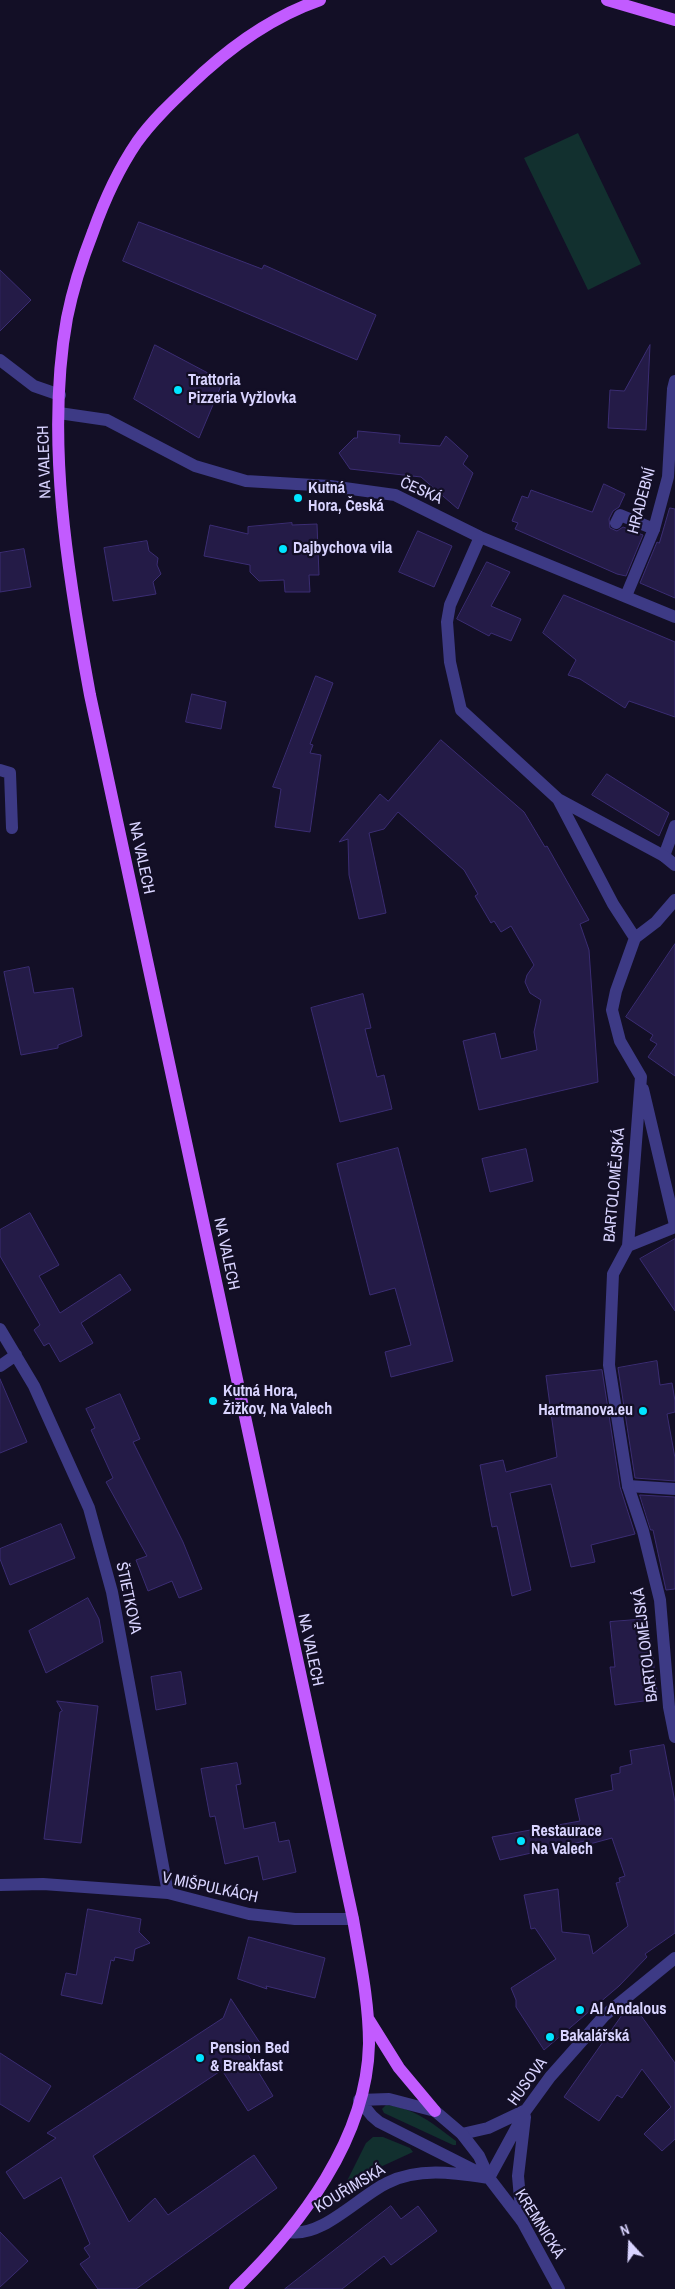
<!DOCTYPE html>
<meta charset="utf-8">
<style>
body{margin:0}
#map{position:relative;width:675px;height:2289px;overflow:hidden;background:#130f26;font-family:"Archivo Narrow",sans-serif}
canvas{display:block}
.north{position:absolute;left:605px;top:2219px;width:50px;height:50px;-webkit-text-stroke:4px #130f26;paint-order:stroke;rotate:340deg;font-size:14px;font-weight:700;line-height:20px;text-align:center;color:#d9d4ff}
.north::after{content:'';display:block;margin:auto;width:18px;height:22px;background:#d9d4ff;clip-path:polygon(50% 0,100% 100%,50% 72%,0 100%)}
</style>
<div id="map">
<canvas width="675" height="2289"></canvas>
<div class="north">N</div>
</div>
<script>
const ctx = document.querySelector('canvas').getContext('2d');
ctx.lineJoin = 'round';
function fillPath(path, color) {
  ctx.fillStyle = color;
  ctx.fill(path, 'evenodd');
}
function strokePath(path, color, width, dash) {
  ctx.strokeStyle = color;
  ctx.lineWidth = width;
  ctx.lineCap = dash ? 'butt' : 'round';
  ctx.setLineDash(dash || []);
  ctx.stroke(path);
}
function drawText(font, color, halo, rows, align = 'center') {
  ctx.font = font + ' "Archivo Narrow",sans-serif';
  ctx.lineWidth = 4.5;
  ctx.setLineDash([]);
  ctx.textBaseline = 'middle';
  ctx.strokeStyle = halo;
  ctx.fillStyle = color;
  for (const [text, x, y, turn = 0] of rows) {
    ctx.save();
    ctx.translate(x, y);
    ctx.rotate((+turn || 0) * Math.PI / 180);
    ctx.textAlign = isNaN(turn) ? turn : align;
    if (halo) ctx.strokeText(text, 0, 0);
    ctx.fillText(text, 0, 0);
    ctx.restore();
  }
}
fillPath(new Path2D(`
 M578 133 641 264 588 290 524 158Z
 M386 2105C413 2107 435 2125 456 2141V2145H453L384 2113 382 2109Z
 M373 2137H383L410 2148 413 2152 376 2169 352 2188H347L346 2183 366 2143Z`), '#12302f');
const building = new Path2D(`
 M139 222 262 269 264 265 376 315 357 360 123 261Z
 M0 270 31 300 0 331Z
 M155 345 223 381 199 438 134 399Z
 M650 345 646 430 608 428 610 390 624 391Z
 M358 431 400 435 399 443 440 446 446 436 468 456 463 464 473 473 458 509 421 477 350 469 339 453 354 438H357Z
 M604 484 625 494 619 507 613 511 609 519 610 528 617 531 623 527 643 535 626 576 617 574 515 529 518 523 512 521 522 496 528 498 531 490 592 512Z
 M670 508 675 509V598L640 583 657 542 659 543Z
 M292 523V525L317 524 319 575H309L310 592H285L284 580 259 581 250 572V565L204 556 210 525 248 534V527Z
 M418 531 452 546 434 587 399 572Z
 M147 541 149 551 158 558 157 565 161 574 153 582 156 594 113 601 104 548Z
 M24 549 31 587 0 592V553Z
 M487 562 510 572 491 606 521 619 511 641 491 633 489 636 457 619Z
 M564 595 675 642V717L629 701 625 708 580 679 568 675 576 660 543 633Z
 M316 676 333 683 310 744 313 745 310 753 321 755 310 832 275 827 281 789 273 787Z
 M192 694 226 702 221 729 186 722Z
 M441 740 524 812 545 847 547 846 589 920 580 924 589 950 598 1082 479 1110 463 1041 495 1033 501 1059 537 1050 534 1032 541 1000 530 993 525 982 527 975 534 965 511 926 501 932 494 921 491 923 475 896 478 894 464 870 398 812 384 829 369 833 386 913 359 919 349 875 348 839 339 842 380 794 388 801Z
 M607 774 669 813 659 836 592 795Z
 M675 944V1076L648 1057 657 1044 650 1040 653 1035 626 1017Z
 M29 967 34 993 73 988 82 1036 58 1045V1048L21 1055 4 972Z
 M363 994 371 1028 365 1029 377 1077 384 1075 392 1109 340 1122 311 1008Z
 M398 1148 453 1361 391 1377 385 1352 411 1345 395 1288 370 1295 337 1164Z
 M526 1149 533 1181 490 1192 482 1159Z
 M30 1213 59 1265 39 1276 60 1313 120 1274 131 1290 81 1323 93 1343 60 1362 49 1343 44 1346 34 1330 40 1325 0 1256V1230Z
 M675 1239V1311L640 1259Z
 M657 1361 660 1385 672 1383 675 1401V1412L667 1414 675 1458V1481L635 1478 618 1368Z
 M602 1370 620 1487 635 1534 591 1545 595 1562 571 1567 551 1484 510 1493 531 1590 512 1596 497 1526 492 1527 480 1465 503 1460 506 1472 557 1457 546 1376Z
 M0 1379 27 1442 0 1453Z
 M120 1394 140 1439 133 1442 183 1542 202 1589 179 1598 172 1581 148 1591 136 1560 147 1556 106 1482 113 1478 91 1430 95 1428 86 1409Z
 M640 1495 675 1497V1589L666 1590 653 1530H651Z
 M61 1524 75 1558 10 1585 0 1559V1549Z
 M88 1598 99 1619 103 1642 46 1673 29 1631Z
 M648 1619 658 1699 615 1705 610 1667H615L610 1622Z
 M181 1672 186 1704 156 1710 151 1677Z
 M57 1701 98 1706 81 1843 44 1839 60 1712 62 1711Z
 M664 1745 675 1802V1933L645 1954 647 1957 619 1986 544 2050 516 2007V2000L511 1988 556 1959 535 1928 531 1929 524 1895 558 1889 562 1932 589 1935 593 1954 628 1926 616 1883 620 1882 619 1878 625 1876 612 1838 586 1845 585 1841 500 1860 492 1837 580 1821 575 1799 613 1790 611 1775 620 1773V1767L632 1764 630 1751Z
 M237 1763 241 1784 236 1785 244 1829 275 1822 279 1842 289 1840 296 1872 263 1880 258 1856 225 1864 215 1816 210 1817 201 1769Z
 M88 1909 141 1919 139 1932 150 1943 135 1949 133 1961 115 1957 114 1961 111 1960 102 2004 61 1995 66 1973 76 1975Z
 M249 1937 325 1958 315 1998 266 1986 267 1989 238 1979Z
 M231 1999 262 2046 248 2055 273 2096 248 2111 222 2070 93 2156 129 2222 155 2198 168 2215 254 2155 277 2188 136 2289H98L80 2264 90 2257 84 2248 90 2244 61 2177 24 2199 6 2172 56 2138 47 2133 223 2018Z
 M632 2003 675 2063V2139L662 2151 644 2134 671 2107 642 2069 622 2098 617 2095 599 2121 564 2097 627 2008Z
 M0 2053 51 2086 29 2122 0 2104Z
 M391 2206 401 2219 418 2206 437 2231 391 2265 384 2256 342 2289H285Z
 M0 2232 28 2261 0 2287Z`);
fillPath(building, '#241b47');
strokePath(building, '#3b2d73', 1);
strokePath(new Path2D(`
 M616 523 620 515 654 529
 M664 856 675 826
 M628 1486 675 1489`), '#3d3a85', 12);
strokePath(new Path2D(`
 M59 413 107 420 195 466 246 481 330 486 395 495 480 537 675 617
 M480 537 450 605 447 622 450 662 461 710 558 799 664 856 675 865
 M626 596 654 529 668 477 673 389 675 381
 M0 770 10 773 12 828
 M558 799 613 904 635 938
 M635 938 616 991 612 1010 620 1041 641 1077 628 1246 613 1274 609 1365 628 1486 643 1531 660 1600 669 1707 675 1737
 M635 938 656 922 675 900
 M643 1089 675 1225
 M628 1246 675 1227
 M0 1329 34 1386 89 1508 112 1592 168 1893
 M0 1366 16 1355
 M0 1885 43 1884 168 1893 249 1914 295 1919H353
 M462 2134 488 2128 526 2110
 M489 2178 526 2110 550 2077 605 2015 675 1958
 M522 2221 518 2176 525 2117`), '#3d3a85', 12);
strokePath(new Path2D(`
 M0 360 34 386 60 395
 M359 2100 389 2099 435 2111 462 2134 479 2156 489 2178 522 2221 559 2289
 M359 2100 372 2116 379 2122 480 2173
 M289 2232C322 2238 358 2197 387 2183 419 2167 455 2173 489 2178`), '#3d3a85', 12);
strokePath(new Path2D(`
 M607 0 675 20
 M369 2020 399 2068 435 2111
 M235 2289C300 2226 367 2139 369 2044 369 2002 360 1960 353 1919L90 695C68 576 45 438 67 318 73 288 82 260 93 232 104 201 118 170 137 142 152 121 171 103 189 86 226 50 271 17 320 0`), '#c25bff', 12);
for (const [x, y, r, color] of [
 [178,390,5,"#00e5ff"],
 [298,498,5,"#00e5ff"],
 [283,549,5,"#00e5ff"],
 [213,1401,5,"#00e5ff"],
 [643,1411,5,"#00e5ff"],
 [521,1841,5,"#00e5ff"],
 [580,2010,5,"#00e5ff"],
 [550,2037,5,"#00e5ff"],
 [200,2058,5,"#00e5ff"]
]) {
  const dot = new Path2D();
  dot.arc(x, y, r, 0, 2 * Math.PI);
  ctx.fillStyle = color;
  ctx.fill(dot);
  strokePath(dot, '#130f26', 2);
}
drawText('bold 16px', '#d9d4ff', '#130f26', [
 ["Trattoria",188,381],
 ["Pizzeria Vyžlovka",188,399],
 ["Kutná",308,489],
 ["Hora, Česká",308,507],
 ["Dajbychova vila",293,549],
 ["Kutná Hora,",223,1392],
 ["Žižkov, Na Valech",223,1410],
 ["Hartmanova.eu",633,1411,"right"],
 ["Restaurace",531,1832],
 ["Na Valech",531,1850],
 ["Al Andalous",590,2010],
 ["Bakalářská",560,2037],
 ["Pension Bed",210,2049],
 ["& Breakfast",210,2067]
], 'left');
drawText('16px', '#d9d4ff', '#130f26', [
 ["NA VALECH",45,462,-92],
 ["ČESKÁ",421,491,24],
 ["HRADEBNÍ",642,501,-75],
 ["NA VALECH",141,858,78],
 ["BARTOLOMĚJSKÁ",615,1185,-85],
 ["NA VALECH",226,1254,78],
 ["ŠTIETKOVA",128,1598,78],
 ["BARTOLOMĚJSKÁ",646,1645,-97],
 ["NA VALECH",310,1650,78],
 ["V MIŠPULKÁCH",210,1888,12],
 ["HUSOVA",528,2082,-54],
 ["KOUŘIMSKÁ",350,2189,-31],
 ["KREMNICKÁ",539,2224,58]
]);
</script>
